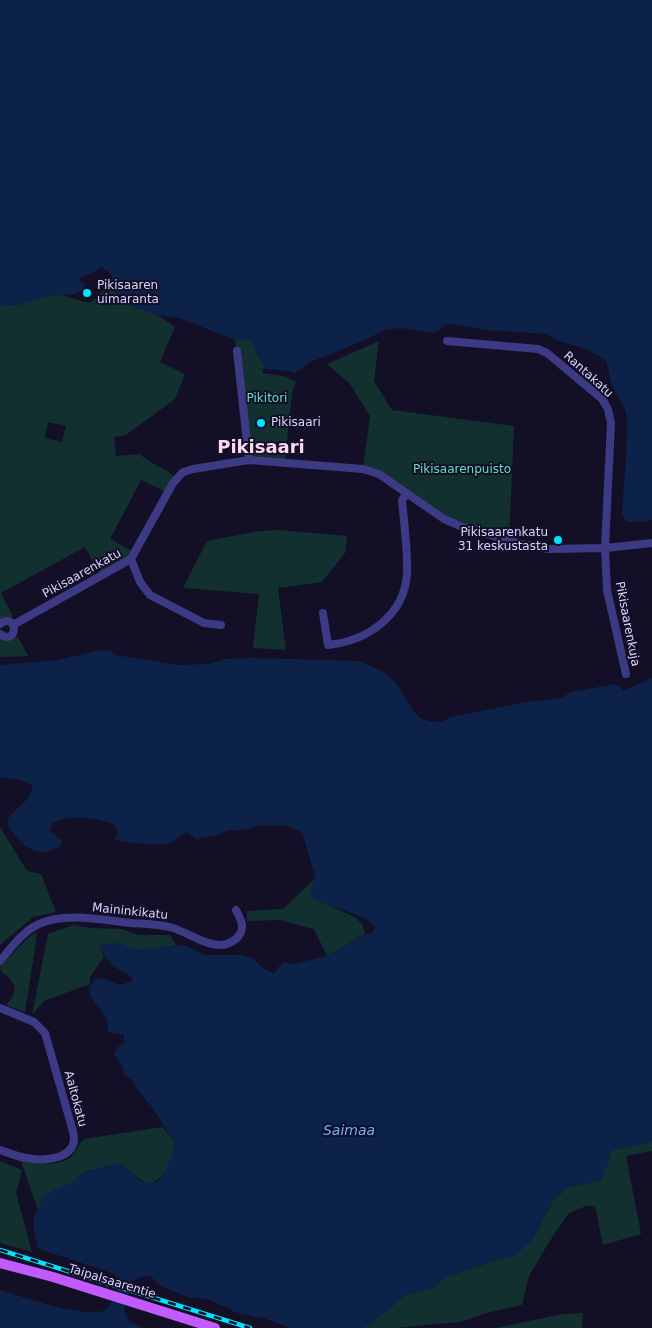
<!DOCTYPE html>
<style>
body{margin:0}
canvas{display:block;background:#130f26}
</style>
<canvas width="652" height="1328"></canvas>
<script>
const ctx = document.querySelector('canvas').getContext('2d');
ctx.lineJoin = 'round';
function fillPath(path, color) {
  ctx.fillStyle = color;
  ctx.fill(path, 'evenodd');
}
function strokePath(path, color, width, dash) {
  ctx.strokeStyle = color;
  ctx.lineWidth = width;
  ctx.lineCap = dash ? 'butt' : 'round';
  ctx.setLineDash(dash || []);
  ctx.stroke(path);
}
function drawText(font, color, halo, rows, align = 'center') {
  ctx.font = font + ' "DejaVu Sans",sans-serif';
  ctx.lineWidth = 4;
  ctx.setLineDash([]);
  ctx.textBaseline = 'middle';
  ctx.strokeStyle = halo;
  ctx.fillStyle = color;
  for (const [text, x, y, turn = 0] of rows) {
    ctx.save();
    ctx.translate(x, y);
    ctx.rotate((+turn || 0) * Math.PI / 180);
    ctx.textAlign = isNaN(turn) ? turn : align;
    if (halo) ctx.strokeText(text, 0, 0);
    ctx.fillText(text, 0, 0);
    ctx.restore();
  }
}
fillPath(new Path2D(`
 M108 285 131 306 158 315 175 327 160 362 185 374 175 399 126 435 114 437 116 456 140 454C150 465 166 467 176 479L168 493 141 480 110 539 136 553 101 576 85 547 1 593 13 617 0 624V306L22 304 50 296 62 295 88 303 95 299ZM48 422 66 426 62 442 45 438Z
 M244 338 251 342 265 369H262L263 373 283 376 296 382 292 392 285 462 249 460 235 340Z
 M379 341 374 381 392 410 514 426 509 541 460 526 407 493 363 469 370 416 350 384 327 364Z
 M280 530 347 536 345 553 322 582 278 588 286 650 253 648 259 594 183 588 207 541 259 531Z
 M0 634 11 635 19 638 28 656 0 657Z
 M0 827 27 871 41 874 56 912 33 917 0 945Z
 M314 879 316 880 312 884 311 898 355 917 362 924 365 934 327 956 314 929 280 920 247 921V911L283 909Z
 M73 925 90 928 122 929 138 935H170L176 945 158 948H148L143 950 130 949 121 943 100 949 104 957 90 977V984L44 1001 32 1015 48 934Z
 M37 932 36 942 25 1012 6 1005C20 990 16 983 1 971L0 967 30 936Z
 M163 1127C166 1132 172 1138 174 1143 177 1154 161 1184 149 1183 141 1183 127 1168 120 1163L83 1172 73 1183 63 1186 45 1195 38 1210 21 1161C35 1164 66 1168 75 1152 78 1147 79 1144 84 1139Z
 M652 1142V1151L626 1156 641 1234 603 1245 595 1206H586L569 1213 549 1242 529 1276 522 1305 490 1312 460 1322 395 1328H362L374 1321 406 1295 432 1288 446 1277 505 1257H512L532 1240 554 1199 569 1187 601 1180 612 1150Z
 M0 1161 22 1170 16 1193 32 1252 0 1243Z
 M583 1313 582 1328H495L563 1314Z`), '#12302f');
fillPath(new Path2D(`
 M0 0H652V520L641 522H628L622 516 627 439V418L625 409 612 386 606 360 586 349 559 341 547 334 488 330 450 324 445 325 443 328 433 333 400 328 386 330 332 354 310 362 295 373 289 371 265 369 251 342 244 338 235 340 179 318 158 315 131 306 108 285 113 279 110 273 101 267 94 272 79 278V280L86 284 81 291 75 294 50 296 22 304 0 306Z
 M101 650 111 651 115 655 178 665 209 664 226 659 252 658 359 661 382 671 389 676 397 684 414 712 420 718 429 721 440 722 452 717 526 702 555 699 563 697 571 692 615 684 619 686 623 691 652 678V1142L612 1150 601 1180 569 1187 554 1199 532 1240 512 1258 505 1257 446 1277 432 1288 406 1295 374 1321 362 1328H291L260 1317H256L234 1312 230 1308 219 1305 211 1300 188 1297 161 1286 151 1277 145 1276 138 1278 133 1282 130 1287 124 1311 130 1322 143 1328H0V1290C24 1297 85 1319 106 1310 114 1301 120 1285 115 1274L42 1250 37 1247 33 1224 34 1217 45 1195 63 1186 73 1183 83 1172 120 1163 142 1182 150 1183 157 1182 162 1176 175 1150 174 1142 152 1107 137 1089 132 1080 124 1074 122 1065 114 1054 118 1047 124 1043V1035L108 1032C108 1026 108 1020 105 1015 96 1002 80 993 97 978L104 979 120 985 132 981V977C119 971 107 962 100 949L103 944 121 943C129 948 138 952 148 948L184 945 205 955H241L250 957 266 970 273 973 276 972 279 966 284 962 293 964 327 956 365 934 372 933 375 926C357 910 331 909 311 898L309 893 312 884 316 879 302 832 288 826 260 825 244 830H229L215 836 196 839 187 832C180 835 174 843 166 844 157 845 122 843 115 839L118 831 114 824C93 818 74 814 53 822L50 831 62 841 60 846C53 850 48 853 41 852 26 851 10 833 7 820 16 807 30 802 33 786 23 779 12 778 0 778V665L57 660Z`), '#0c2248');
strokePath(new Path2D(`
 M447 341 538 349 547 353 602 399 608 409 611 423 605 548 607 590 626 674
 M237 351 249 460
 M131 559 140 582 150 595 204 623 221 625
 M323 613 328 645C367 641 404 616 407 574 408 550 404 524 402 500L407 493
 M0 624C18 611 19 647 0 634
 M13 625 131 559 173 483 183 472 193 469 249 460 363 469 379 474 444 519 460 526 521 544 549 549 605 548 652 543
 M0 961C11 948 23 931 39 924 66 912 102 920 131 923 144 924 160 924 173 928 189 933 202 944 219 945 231 945 243 937 242 924 241 920 238 914 236 910
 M0 1008 34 1022 45 1033 72 1128C73 1131 74 1136 74 1140 72 1160 42 1161 27 1158 18 1157 9 1153 0 1150`), '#3d3a85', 8);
strokePath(new Path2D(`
 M0 1263 53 1277 215 1328`), '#c25bff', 10);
const rail = new Path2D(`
 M0 1250 250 1328`);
strokePath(rail, '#00e5ff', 4.5);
strokePath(rail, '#130f26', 2.5, [8]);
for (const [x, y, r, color] of [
 [87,293,5,"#00e5ff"],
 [261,423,5,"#00e5ff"],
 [558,540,5,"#00e5ff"]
]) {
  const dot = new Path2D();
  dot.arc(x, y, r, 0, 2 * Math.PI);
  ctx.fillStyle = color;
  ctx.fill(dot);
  strokePath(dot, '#130f26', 2);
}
drawText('12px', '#d9d4ff', '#130f26', [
 ["Pikisaaren",97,286],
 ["uimaranta",97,300],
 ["Pikisaari",271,423],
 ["Pikisaarenkatu",548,533,"right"],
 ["31 keskustasta",548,547,"right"]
], 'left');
drawText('12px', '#d9d4ff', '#130f26', [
 ["Rantakatu",588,375,42],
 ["Pikisaarenkatu",82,574,-29],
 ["Pikisaarenkuja",627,624,79],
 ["Maininkikatu",130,912,6],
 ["Aaltokatu",75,1099,75],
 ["Taipalsaarentie",112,1282,17]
]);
drawText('12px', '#5fe0c0', '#130f26', [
 ["Pikitori",267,399],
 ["Pikisaarenpuisto",462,470]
]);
drawText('italic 14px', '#62b6ff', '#130f26', [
 ["Saimaa",349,1131]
]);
drawText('bold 18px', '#ffd6f0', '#130f26', [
 ["Pikisaari",261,448]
]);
</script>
